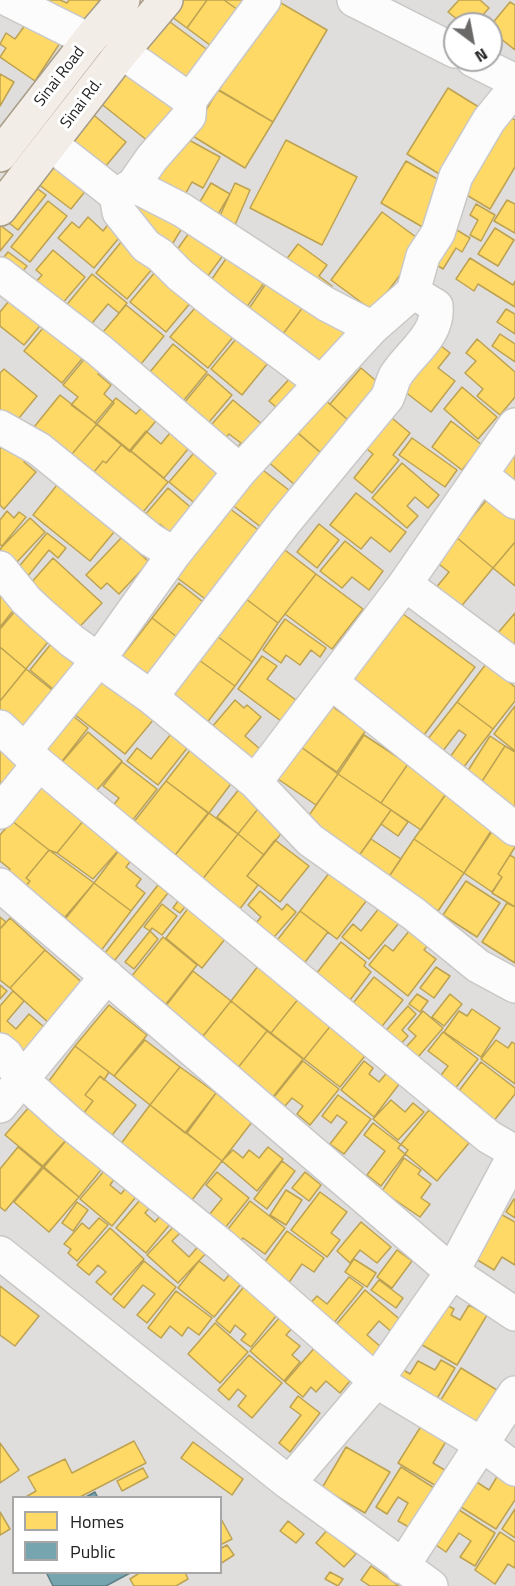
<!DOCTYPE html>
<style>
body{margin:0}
#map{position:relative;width:515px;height:1586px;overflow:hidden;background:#f0eeeb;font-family:"Titillium Web",sans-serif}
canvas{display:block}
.legend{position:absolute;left:12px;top:1496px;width:210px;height:78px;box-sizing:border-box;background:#fff;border:2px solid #a7a7a7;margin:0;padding:8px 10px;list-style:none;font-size:18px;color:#222}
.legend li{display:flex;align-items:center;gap:12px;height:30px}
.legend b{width:30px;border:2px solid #a7a7a7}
.north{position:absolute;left:443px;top:12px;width:60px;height:60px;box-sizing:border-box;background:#fff;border:2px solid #a7a7a7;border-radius:50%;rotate:148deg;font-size:16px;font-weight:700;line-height:24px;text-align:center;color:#222}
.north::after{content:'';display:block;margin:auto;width:21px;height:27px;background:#6a6968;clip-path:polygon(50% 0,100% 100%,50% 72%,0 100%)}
</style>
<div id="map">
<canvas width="515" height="1586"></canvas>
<ul class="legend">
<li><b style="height:16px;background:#ffd966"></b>Homes</li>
<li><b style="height:16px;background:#76a5af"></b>Public</li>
</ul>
<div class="north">N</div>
</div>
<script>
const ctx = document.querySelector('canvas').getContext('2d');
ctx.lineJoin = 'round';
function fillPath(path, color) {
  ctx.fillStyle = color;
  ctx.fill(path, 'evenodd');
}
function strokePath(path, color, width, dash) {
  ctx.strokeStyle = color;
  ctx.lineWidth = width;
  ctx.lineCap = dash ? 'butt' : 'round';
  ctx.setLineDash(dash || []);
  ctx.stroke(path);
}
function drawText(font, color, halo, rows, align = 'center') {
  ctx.font = font + ' "Titillium Web",sans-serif';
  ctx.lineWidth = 6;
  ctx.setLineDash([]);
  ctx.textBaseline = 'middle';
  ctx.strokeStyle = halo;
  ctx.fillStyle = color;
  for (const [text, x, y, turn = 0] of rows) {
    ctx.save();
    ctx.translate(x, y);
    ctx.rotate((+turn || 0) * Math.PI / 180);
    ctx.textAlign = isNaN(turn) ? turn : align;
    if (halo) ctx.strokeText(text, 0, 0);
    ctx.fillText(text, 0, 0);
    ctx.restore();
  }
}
fillPath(new Path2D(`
 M0 0H515V1586H0ZM455 24H491V60H455ZM14 1498H220V1572H14Z`), '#dfdedc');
const homes = new Path2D(`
 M49 0H60L67 3 69 0H100L76 32 41 12Z
 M183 0H207L187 28 172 17Z
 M207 0H224L238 10 214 48 187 28Z
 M224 0H246L238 10Z
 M273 0H276L327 30 273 122 219 90Z
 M459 0H480L489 8 475 24H463L448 12Z
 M510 2 515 5V50L491 31V25Z
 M166 19 209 51 180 89 138 57Z
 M28 21 60 43 35 81 0 57 6 48 0 44 6 33 15 39Z
 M128 67 181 111 153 145 99 102Z
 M0 74 14 82 0 106Z
 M448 88 490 114 449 180 407 154Z
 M218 90 273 122 245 168 191 135Z
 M90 112 126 142 99 174 63 144Z
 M502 113 515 120V167L490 209 455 188Z
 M178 134 220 157 203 188 192 182 182 200 151 184Z
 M286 140 357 177 322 245 250 208Z
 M57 158 91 184 71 209 38 184Z
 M406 161 451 187 426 229 381 203Z
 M211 183 230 194 214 221 195 210Z
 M235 183 250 190 235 225 219 218Z
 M31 184 46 195 18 230 4 219Z
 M134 193 184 225 168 251 124 210Z
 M507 200 515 204V233L494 221Z
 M48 201 67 216 30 262 11 247Z
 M476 204 495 215 481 241 470 235 478 220 470 215Z
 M382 212 424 243 373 311 331 280Z
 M88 217 103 231 110 222 123 233 94 268 58 238 72 222 79 228Z
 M447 224 470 238 462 252 456 248 443 269 426 258Z
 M0 225 13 235 0 251Z
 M194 226 227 250 202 284 169 261Z
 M495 228 514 240 498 266 478 254Z
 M126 236 158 262 127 299 96 273Z
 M298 244 327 265 319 276 332 286 324 296 282 265Z
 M53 250 85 277 55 312 29 290 42 275 36 270Z
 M232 250 271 276 244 316 205 289Z
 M8 252 27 266 15 280 0 262Z
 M470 258 513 285 515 281V307L478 284 474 291 456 279Z
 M161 265 197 295 166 332 130 302Z
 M92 274 127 303 119 313 108 304 88 328 64 308Z
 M269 276 306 303 277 342 241 315Z
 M17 291 48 316 24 345 0 326V312Z
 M201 301 238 331 208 368 170 337Z
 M306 303 356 328 321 374 277 342Z
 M126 305 164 336 136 370 98 338Z
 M506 309 515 314V334L497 322Z
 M48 322 86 354 62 383 24 351Z
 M241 333 272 358 242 395 211 369Z
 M500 334 515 344V362L492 346Z
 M431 338 450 353 438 368 455 381 431 412 395 384Z
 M477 339 515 372V397L500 415 477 396 483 389 465 373 476 361 466 353Z
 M173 344 207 372 179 406 145 378Z
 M87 356 103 369 98 374 111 385 104 394 114 403 97 424 71 405 78 397 63 385Z
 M361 368 388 391 356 427 330 404Z
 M4 369 37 396 10 429 0 420V373Z
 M208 374 232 395 204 428 180 408Z
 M293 375 308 389 285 415 269 401Z
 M462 387 497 417 478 439 444 409Z
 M316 392 356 427 328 459 288 424Z
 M60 395 97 424 67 460 30 432Z
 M116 398 136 414 145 404 160 416 130 452 95 423Z
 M233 400 269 430 230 456 241 443 229 434 219 445 204 433Z
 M381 409 410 433 393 455 399 460 372 493 354 478 373 454 356 440Z
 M451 421 482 445 462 470 432 447Z
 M97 424 122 444 106 463 103 461 89 478 67 460Z
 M174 428 193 443 164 478 130 450 146 431 161 444Z
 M293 429 329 460 302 491 266 460Z
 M412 438 457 470 445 487 399 455Z
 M6 442 27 459 24 462 36 472 4 509 0 505V449Z
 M122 444 168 482 138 518 89 478 103 461 106 463Z
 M199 447 232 475 203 510 169 482Z
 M515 453V482L501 471Z
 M402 463 439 495 428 508 415 497 407 506 418 516 407 528 372 498Z
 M255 464 294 494 266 531 226 500Z
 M61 480 119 526 90 561 33 515Z
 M168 488 195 511 174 536 160 524 151 534 138 523Z
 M356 493 406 532 390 552 371 537 361 549 330 525Z
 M489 497 515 519V542L493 568 456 537Z
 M225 505 265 535 212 604 172 574Z
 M7 511 14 518 19 512 26 517 2 546 0 545V520Z
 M30 518 45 532 15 564 0 549Z
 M319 524 339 540 317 568 297 552Z
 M47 533 66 548 58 558 49 550 27 577 17 569Z
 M122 537 149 562 119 594 107 583 101 589 86 575Z
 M456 537 493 568 459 609 435 589 449 572 435 561Z
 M345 541 383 571 369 590 352 577 342 588 320 571Z
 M515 542V586L493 568Z
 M277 544 316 574 278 623 238 593Z
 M53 558 102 603 70 637 22 593Z
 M316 574 363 609 332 649 285 614Z
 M179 583 212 609 185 643 152 618Z
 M0 586 20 602 0 627Z
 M238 593 278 623 252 662 210 631Z
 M22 603 57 631 26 669 0 647V629Z
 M399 611 475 667 421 739 345 683Z
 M515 613V650L497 634Z
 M152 618 185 643 153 684 120 659Z
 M285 619 326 648 320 657 311 650 300 665 286 655 281 663 263 650Z
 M210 631 252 662 235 686 192 655Z
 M59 634 94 662 64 698 30 670Z
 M0 647 26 669 0 701Z
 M192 655 235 686 206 724 164 693Z
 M262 656 277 666 267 679 296 700 281 721 238 689Z
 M486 664 515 687V701L493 729 457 702Z
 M26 669 62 698 29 738 0 714V701Z
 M96 674 154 719 125 754 69 710Z
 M235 700 244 708 247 705 261 717 245 736 260 749 252 759 212 727Z
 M457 702 493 729 463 768 450 757 466 735 459 730 442 752 427 740Z
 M330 705 366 730 337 772 301 747Z
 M515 706V751L494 734Z
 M63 708 88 728 56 769 30 749Z
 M88 732 122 761 90 798 56 769Z
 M171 734 188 747 158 785 127 761 137 748 151 759Z
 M364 735 408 764 381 803 338 774Z
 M490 736 505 746 477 789 462 780Z
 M0 737 24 756 0 786Z
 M505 746 515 752V814L477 789Z
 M301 747 338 774 316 805 278 779Z
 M191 749 233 781 209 813 166 781Z
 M122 762 157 789 128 826 109 811 119 798 103 786Z
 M408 764 448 791 421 830 381 803Z
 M338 774 391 810 358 857 305 821Z
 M41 778 88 815 57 853 49 850 12 821Z
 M166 781 208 813 172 859 130 827Z
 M240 788 261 805 238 834 217 817Z
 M448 791 497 824 464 873 414 839Z
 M261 805 288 825 264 855 238 834Z
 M391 810 408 822 398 836 381 824Z
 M209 813 238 834 198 885 172 859Z
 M88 815 123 845 93 879 57 853Z
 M12 821 49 850 26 878 30 881 24 888 6 874 10 869 0 861V835Z
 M491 831 515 847 498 874 502 877 492 892 464 873Z
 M238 834 264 855 247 876 258 885 236 914 198 885Z
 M371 839 401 859 388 878 358 857Z
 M414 839 464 873 438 911 388 878Z
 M275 840 309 866 280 902 247 876Z
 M123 845 136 854 126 867 141 879 136 886 145 893 131 911 94 883Z
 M49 850 94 883 65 917 24 888 30 881 26 878Z
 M510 855 515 858V907L492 893 502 877 498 874Z
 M330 872 367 900 337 939 300 911Z
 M466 881 500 903 477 937 443 915Z
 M94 883 131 911 100 952 62 923Z
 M158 885 168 893 115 960 105 953Z
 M179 886 193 897 180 913 173 908 178 901 171 895Z
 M260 891 282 910 287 904 296 912 268 944 251 929 261 917 248 905Z
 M195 899 233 929 202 968 166 938Z
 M507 903 515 907V963L482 942Z
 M162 904 177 916 162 935 152 928 150 931 144 927Z
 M380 907 399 923 369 959 342 937 353 924 361 931Z
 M300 911 328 932 296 974 268 952Z
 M0 917 6 922 0 929Z
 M10 918 45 950 10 988 0 980V929Z
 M410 930 428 945 424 950 436 959 408 996 369 965 385 945 393 951Z
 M150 931 158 939 134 969 125 962Z
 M163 937 197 965 166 1004 131 977Z
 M341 942 366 962 364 966 371 972 347 1004 313 978Z
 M45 950 85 985 50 1024 10 988Z
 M262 961 303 993 271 1033 231 1001Z
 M436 967 450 976 434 998 420 988Z
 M193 971 231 1001 203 1036 165 1007Z
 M374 977 403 1000 375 1035 346 1012Z
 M0 985 7 991 0 999Z
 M13 991 24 1001 7 1021 16 1029 29 1014 44 1027 18 1057 0 1042V1006Z
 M303 993 336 1019 304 1059 271 1033Z
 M417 994 428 1001 420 1012 409 1004Z
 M450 994 462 1004 444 1026 432 1017Z
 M231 1001 267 1031 233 1074 196 1045Z
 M109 1005 147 1035 114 1076 75 1046Z
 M408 1006 416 1014 402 1030 408 1036 397 1048 382 1035Z
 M472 1009 500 1028 481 1057 444 1032 459 1011 467 1016Z
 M423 1011 443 1028 418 1057 406 1047 416 1036 408 1029Z
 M336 1019 372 1047 340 1087 304 1059Z
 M267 1031 303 1059 269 1102 233 1074Z
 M443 1032 478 1059 451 1094 436 1082 448 1066 428 1051Z
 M145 1040 180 1067 150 1105 114 1076Z
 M496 1040 508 1048 512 1042 515 1044V1084L481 1059Z
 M75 1046 109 1072 104 1080 100 1076 85 1095 93 1101 77 1122 40 1093Z
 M303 1061 339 1089 310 1125 297 1114 303 1106 292 1098 285 1106 274 1097Z
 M364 1061 373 1068 369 1074 379 1082 390 1069 403 1079 374 1117 341 1090Z
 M481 1062 515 1088V1094L489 1127 474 1115 480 1107 468 1098 464 1103 455 1096Z
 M180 1067 216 1093 185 1133 150 1105Z
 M100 1076 136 1105 105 1144 77 1122 93 1101 85 1095Z
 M216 1093 252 1122 222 1161 187 1133Z
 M338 1095 371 1119 344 1154 330 1144 347 1122 337 1115 331 1123 322 1116Z
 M36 1099 74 1131 44 1167 5 1135Z
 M391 1100 405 1112 413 1103 424 1112 398 1140 373 1119Z
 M150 1105 222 1161 185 1209 114 1153Z
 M429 1110 469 1143 437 1181 398 1148Z
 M373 1123 408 1150 381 1186 367 1175 385 1151 364 1135Z
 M74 1131 109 1160 79 1197 42 1167Z
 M18 1147 42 1167 5 1211 0 1207V1169Z
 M268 1147 283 1159 257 1191 222 1161 233 1150 243 1158 249 1150 259 1158Z
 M404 1158 421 1170 418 1174 431 1184 421 1198 430 1204 420 1217 382 1191Z
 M282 1161 295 1171 267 1209 254 1199Z
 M44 1167 79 1197 49 1232 14 1202Z
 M105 1170 115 1178 110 1185 121 1194 135 1177 145 1186 112 1226 80 1199Z
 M217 1172 249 1198 221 1233 205 1220 222 1199 206 1185Z
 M305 1172 321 1185 309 1201 292 1188Z
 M286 1190 302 1200 286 1225 270 1215Z
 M320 1192 347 1212 331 1233 340 1240 327 1257 291 1230Z
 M146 1193 156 1200 145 1213 155 1222 166 1209 176 1217 146 1253 116 1228Z
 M514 1199 515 1200V1218L506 1212Z
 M250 1201 285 1228 265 1254 243 1238 235 1248 221 1238Z
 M77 1202 88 1210 73 1231 62 1223Z
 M497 1212 515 1222V1265L502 1257 494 1270 471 1256Z
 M99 1218 108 1225 77 1261 68 1253 71 1249 64 1244 82 1223 89 1229Z
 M178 1222 185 1228 172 1241 189 1257 202 1242 210 1249 178 1283 147 1255Z
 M361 1222 391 1247 377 1263 360 1250 350 1263 337 1251Z
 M110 1228 144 1259 111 1295 96 1282 106 1272 98 1265 89 1275 77 1265Z
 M287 1231 324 1258 314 1272 302 1264 285 1288 259 1270Z
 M397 1250 412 1261 392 1288 377 1277Z
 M354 1259 376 1273 367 1287 345 1272Z
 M144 1261 176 1287 147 1323 137 1315 155 1294 143 1285 124 1308 113 1299Z
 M199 1261 224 1281 233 1270 245 1279 214 1317 178 1288Z
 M349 1277 363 1287 329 1329 305 1309 317 1296 327 1304Z
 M379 1280 403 1298 396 1308 371 1290Z
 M247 1283 281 1310 251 1347 241 1340 246 1334 235 1325 230 1333 216 1321Z
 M0 1286 39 1316 15 1346 0 1335Z
 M365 1290 403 1322 393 1333 379 1321 367 1335 381 1347 367 1363 330 1332Z
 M176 1291 212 1318 199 1335 188 1327 182 1336 170 1326 161 1338 148 1328Z
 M441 1302 454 1309 451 1315 460 1320 469 1305 487 1315 457 1365 417 1342Z
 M282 1315 294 1326 286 1335 300 1346 292 1355 300 1362 284 1381 250 1351Z
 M215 1323 248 1352 220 1383 188 1354Z
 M317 1345 354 1376 340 1393 326 1381 316 1392 311 1387 303 1397 285 1382Z
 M249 1355 282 1383 252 1418 238 1406 246 1396 238 1389 229 1400 218 1390Z
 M441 1360 455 1368 432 1407 391 1383 400 1368 410 1374 418 1361 435 1370Z
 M461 1368 505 1395 481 1433 437 1406Z
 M298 1396 320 1413 290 1452 279 1443 301 1415 290 1407Z
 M423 1423 448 1438 433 1463 448 1472 438 1487 398 1463Z
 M134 1441 146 1463 78 1498H24L36 1491 28 1477 65 1459 72 1473Z
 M193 1442 243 1479 232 1495 181 1458Z
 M0 1443 19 1470 0 1483Z
 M346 1447 390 1472 365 1513 322 1488Z
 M401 1467 439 1491 414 1530 398 1521 408 1503 398 1497 387 1514 376 1507Z
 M143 1468 148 1477 122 1491 117 1481Z
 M498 1475 515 1486V1500L496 1529 456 1504 472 1479 489 1490Z
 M456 1508 495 1533 475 1566 460 1557 471 1541 459 1533 446 1552 433 1543Z
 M515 1509V1538L502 1529Z
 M0 1512 10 1529 0 1535Z
 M220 1517 232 1539 220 1545Z
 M288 1521 304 1534 296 1543 280 1531Z
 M328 1529 356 1554 344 1567 316 1543Z
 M500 1532 515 1542V1568L508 1564 495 1584 475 1570Z
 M227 1545 234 1555 220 1564V1549Z
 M371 1566 399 1586H370L361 1580Z
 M141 1572H185L188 1579 176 1586H134L130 1579Z
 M330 1572 343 1579 338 1586 325 1579Z`);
fillPath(homes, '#ffd966');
strokePath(homes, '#bda252', 1.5);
const public = new Path2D(`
 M95 1492 98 1498H84Z
 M46 1572H132L106 1586H53Z`);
fillPath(public, '#76a5af');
strokePath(public, '#5d7e85', 1.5);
const minor = new Path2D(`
 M9 0 89 40
 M354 0 455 51
 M122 52 190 100
 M473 60 515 81
 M52 145 116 195 119 212 146 246 160 255 180 275 220 307 320 382
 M133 185 152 158 189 116 190 100 264 0
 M116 195 133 185 182 210 326 304 372 328
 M0 274 99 350 240 471
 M0 427 39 449 151 540 174 554
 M481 475 515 502
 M0 568 26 600 41 614 72 641 151 697 255 782 310 840 414 914 478 966 515 986
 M405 584 515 666
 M331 682 515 829
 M151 697 284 523 387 398C391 390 392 381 396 375 411 352 439 335 436 306L413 292
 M0 727 39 764 489 1137 515 1152
 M25 750 99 659 174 554 240 471 372 328 413 292 423 256 438 233 456 176 489 120 515 88
 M255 782 405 584 515 425
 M0 812 39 764
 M0 885 452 1272 515 1314
 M0 1050 6 1055 21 1079 69 1122 221 1245 376 1381 483 1445 515 1469
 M0 1106 107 976
 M0 1253 289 1483 431 1586
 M289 1483 376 1381 452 1272 515 1154
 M402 1567 515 1393`);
const major = new Path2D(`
 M0 155 89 40 123 0
 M0 209 122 52 166 0`);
strokePath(minor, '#c9c8c7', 36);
strokePath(major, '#a79c86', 36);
strokePath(minor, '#fdfcfc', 33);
strokePath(major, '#f3ede7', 33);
drawText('16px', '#222', '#fff', [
 ["Sinai Road",60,77,-52],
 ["Sinai Rd.",82,104,-53]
]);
</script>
